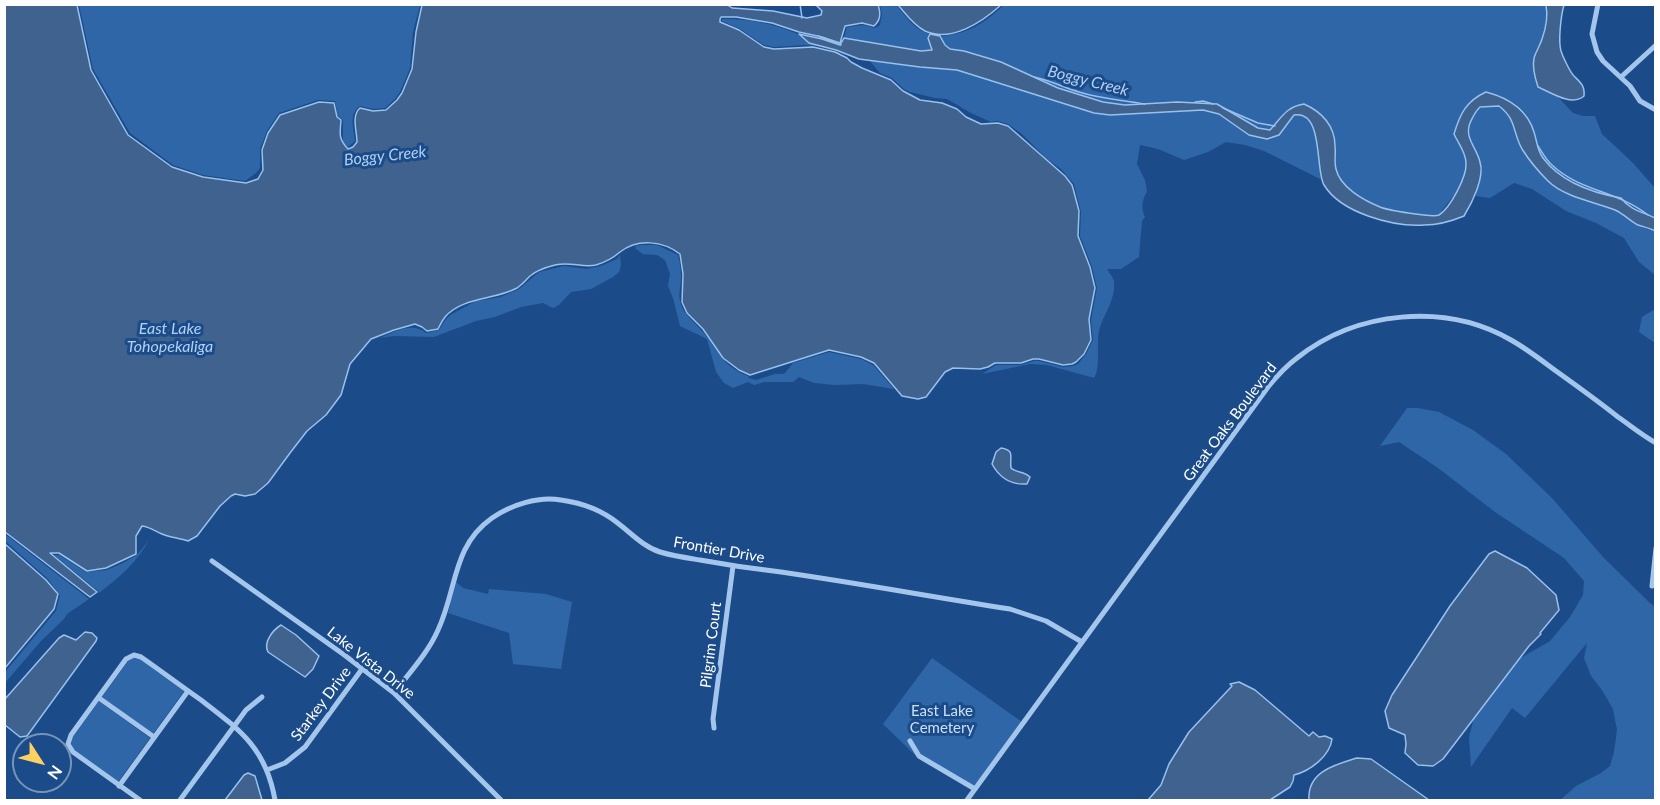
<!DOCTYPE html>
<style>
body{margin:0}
#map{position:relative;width:1660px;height:805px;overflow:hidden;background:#1b4c89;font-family:Lato,sans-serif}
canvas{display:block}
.frame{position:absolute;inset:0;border:6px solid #fff;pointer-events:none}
.north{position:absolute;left:12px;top:733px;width:60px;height:60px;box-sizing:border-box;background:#1b4c89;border:2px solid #7694b8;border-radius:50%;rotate:126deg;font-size:16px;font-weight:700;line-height:24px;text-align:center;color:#fff}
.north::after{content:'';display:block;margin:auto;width:21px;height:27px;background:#fdd062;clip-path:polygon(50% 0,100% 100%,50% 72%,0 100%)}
</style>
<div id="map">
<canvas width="1660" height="805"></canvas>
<div class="frame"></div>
<div class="north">N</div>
</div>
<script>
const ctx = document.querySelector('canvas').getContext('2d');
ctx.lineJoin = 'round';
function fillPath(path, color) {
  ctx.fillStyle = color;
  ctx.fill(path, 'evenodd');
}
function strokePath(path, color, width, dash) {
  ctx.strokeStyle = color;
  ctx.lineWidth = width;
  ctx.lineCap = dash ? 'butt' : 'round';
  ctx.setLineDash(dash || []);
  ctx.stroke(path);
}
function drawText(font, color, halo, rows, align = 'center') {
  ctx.font = font + ' Lato,sans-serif';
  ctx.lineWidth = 6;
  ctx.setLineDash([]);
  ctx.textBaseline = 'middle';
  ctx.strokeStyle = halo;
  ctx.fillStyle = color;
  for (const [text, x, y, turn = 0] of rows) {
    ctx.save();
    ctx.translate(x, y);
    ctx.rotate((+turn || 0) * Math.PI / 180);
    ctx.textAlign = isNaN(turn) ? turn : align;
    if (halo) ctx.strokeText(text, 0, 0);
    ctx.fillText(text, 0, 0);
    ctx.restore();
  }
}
fillPath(new Path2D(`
 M79 5V4L420 5 413 32 410 68 400 92 395 99 385 108 373 109 360 106C348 114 354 129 355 141L348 147 343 141V120L338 116 335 101 318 100 279 113 267 131 260 149V168L256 173 245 181 203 175 173 165 130 133 93 69Z
 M880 5H896C906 16 914 30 930 34L928 38 932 50 921 51 844 38 847 27 863 25 875 28 880 25 882 14Z
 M1004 5H1546L1548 14 1546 21 1543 38 1534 58 1538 87 1556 95 1573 113 1583 116H1595L1602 134 1633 163 1655 188V218L1580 187 1554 169 1544 160 1539 151 1530 121 1524 112 1513 102 1496 95 1470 101 1458 122 1454 133 1464 153 1467 164 1465 177 1459 189 1439 214 1429 217 1381 208 1361 197 1343 184 1336 169 1335 140 1309 106 1285 113 1270 130 1258 128 1217 104 1177 102 1125 105 1103 102 1058 88 1001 62 964 51 950 49 939 38 940 36C946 37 948 35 954 34 974 31 990 18 1004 5Z
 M726 19C750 19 774 24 795 33 804 36 809 43 819 46L805 45 774 47 764 45 740 29 722 21V19Z
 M870 61 957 70 1094 113 1110 115 1203 110 1219 114 1249 135 1267 139 1279 135 1294 115C1322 112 1317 164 1322 180L1264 151 1245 145 1226 142 1208 152 1184 160 1158 149 1140 145 1137 164 1145 180 1147 192C1142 199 1141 209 1145 217L1142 221 1139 257 1121 269H1107C1109 273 1113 277 1114 281 1116 300 1103 315 1099 331 1096 344 1101 368 1094 378L1047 365 1030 364 982 374 996 365H1021L1034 361H1039L1063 367 1073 366 1078 364 1086 354 1093 340 1091 320 1097 288 1092 267 1080 236 1081 212 1074 184 1061 169 1047 159 1022 134 1008 124 998 121 991 122 971 113 947 99 935 98 910 92 904 89 892 78 880 73Z
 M1488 105C1516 106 1511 128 1522 147 1528 159 1538 171 1547 180 1563 197 1594 203 1615 210 1624 213 1630 221 1638 225 1644 227 1650 228 1655 231V275L1639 262 1624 238 1596 223 1566 211 1532 189 1514 183 1490 198 1475 196 1480 176 1468 128C1472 117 1475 108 1488 105Z
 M641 245H657L678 255C680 262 681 270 681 278 681 286 678 293 680 301 683 315 694 321 702 331 720 351 720 365 748 376L749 378 756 380 775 374H782L785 373 793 363 829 352 861 359 873 365 894 389 863 384 835 385 814 383 799 377 793 382H764L754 385 748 382 733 388 724 383 716 372 707 339 680 326 673 298 668 286 670 274 665 260 657 255 643 254 636 249 635 246Z
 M620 255 621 265 619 272 613 277 591 289 571 292 559 305 553 308 543 303 521 307 495 317 476 321 434 337 394 336 380 338C396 331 412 322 426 333L439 330 446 319 452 314 476 301 501 297 519 289 539 272 564 266 586 269 601 266 617 259Z
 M1655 309V343L1639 332 1642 317Z
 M1407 408H1418L1439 412 1473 430 1506 454 1552 498 1603 557 1651 604 1655 606V800H1560L1576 786 1601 773 1610 766 1614 752 1617 730 1613 709 1602 690 1591 676 1584 658 1587 643 1525 718 1512 708 1471 767 1469 737 1474 718 1497 686 1519 659 1550 641 1570 617 1583 595 1584 581 1564 558 1495 512 1438 468 1399 442 1380 446Z
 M5 534 89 599 67 614 64 619 41 641 5 683V672L56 611 60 595 47 578 5 541Z
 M149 540C137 562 119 578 99 593L98 591 54 555H59L86 572 107 570 123 563 137 555Z
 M456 582 463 588 488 594 489 589 546 594 572 602 561 669 513 664 509 633 448 613Z
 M134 658 140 659 184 691 153 734 102 697 128 661Z
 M932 658 1022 722 972 789 918 758 883 724Z
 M99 701 150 738 118 782 75 751 71 744 73 737Z`), '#2e66a7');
const water = new Path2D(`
 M726 4 732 8 773 11 807 18 821 15 822 11 816 5H878C881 13 881 20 874 26L862 23 845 26 840 43 822 37 799 32 772 23 736 17H721L720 19V22L739 30 764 47 774 49 813 47 835 52 847 58 851 62 862 68 891 80 903 91 920 100 942 103 957 109 966 117 981 124 998 123 1008 126 1065 176 1072 185 1074 192 1079 211 1078 236 1090 267 1095 288 1089 319 1091 340 1084 354 1076 362 1072 364 1063 365 1039 359H1033L1021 363H995L988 367 980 369 953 368 945 372 926 397 918 399 902 396 874 363 861 357 829 350 750 375 739 370 723 358 703 329 687 313 682 302 683 274 680 254C663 241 638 238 620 252 613 258 606 262 596 265 582 268 570 261 555 265 547 267 537 270 530 276 526 280 522 285 517 288 495 300 462 297 445 317 442 321 440 325 438 329L427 331 422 327 415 324 394 330 371 339 350 364 341 395 326 415 307 431 290 453 268 483 255 494 245 496 235 494 231 496 220 506 197 536 188 541C180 538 168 537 162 534 155 531 150 527 142 526L136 536V554L106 568 87 571 59 553H50L97 592 90 597 5 532V5H77L91 70 128 135 172 167 203 177 246 183 258 179 263 170 262 150 268 133 280 115 319 102 334 103 337 117 341 120C340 134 338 138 348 149L353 147 357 142C357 131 351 116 360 108L373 111 386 110 397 100 402 93 412 69 416 32 422 5Z
 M898 5H1001C982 22 951 43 925 31 913 25 906 14 898 5Z
 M1546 5H1564C1561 15 1558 41 1561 51 1563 57 1570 72 1574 76 1581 83 1585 86 1584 96 1572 107 1550 92 1538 87 1535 78 1532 68 1534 58 1536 51 1540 46 1542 39 1546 28 1548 16 1546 5Z
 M799 34 822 39 840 45 844 38 921 51 932 50 928 38 930 34 940 36 945 45 950 49 964 51 1001 62 1058 88 1103 102 1125 105 1177 102 1217 104 1258 128 1270 130C1282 117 1286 107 1304 104 1322 112 1335 126 1335 146 1336 153 1334 162 1336 169 1340 187 1363 200 1380 207 1387 210 1433 218 1439 215 1450 208 1467 177 1466 163 1466 152 1458 143 1454 134 1460 114 1466 101 1486 92 1509 98 1527 109 1534 132 1537 141 1537 150 1543 158 1561 182 1593 193 1621 198 1630 210 1643 212 1655 218V231C1650 228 1644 227 1638 225 1630 221 1624 214 1615 210 1595 202 1564 197 1548 181 1539 172 1529 160 1522 149 1512 131 1517 120 1499 106L1480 107C1475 112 1473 116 1470 123 1464 138 1477 148 1480 162 1485 177 1472 203 1464 216 1452 221 1437 225 1424 225 1393 227 1341 213 1324 185 1315 170 1324 110 1294 115L1279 135 1267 139 1249 135 1219 114 1203 110 1110 115 1094 113 957 70 920 67 859 59 836 50 809 43Z
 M1001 448C1016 450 1009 458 1011 468 1016 473 1024 471 1030 477L1027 484C1011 485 999 477 992 464L996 452Z
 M5 544 46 580 58 594 54 609 5 668Z
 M1495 551 1527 568 1556 595 1559 610 1540 633 1541 634 1529 646 1443 759 1433 766 1418 765 1405 753 1406 744 1405 735 1389 728 1385 711 1392 695 1450 606 1489 554Z
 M281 625 296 635 319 656 313 669 305 677 268 652C263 642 273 630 281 625Z
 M85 632 92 633 97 638 96 641 27 736 20 737 5 725V699L59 638 64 635 76 640Z
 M1239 682 1255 690 1309 736 1313 732 1319 737 1325 736 1332 739C1330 756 1310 771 1294 775L1293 781 1290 787 1270 800H1148L1161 785 1169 764 1189 732 1232 686 1230 684Z
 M1357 758 1371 759 1429 800H1309C1307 772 1334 765 1357 758Z
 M248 773 255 776 262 800H225L244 775Z`);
fillPath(water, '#3f628e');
strokePath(water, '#98c1ee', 1.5);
strokePath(new Path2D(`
 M800 4 802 18
 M818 36 841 45
 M1034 77C1050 80 1064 88 1079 92 1101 99 1123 100 1145 104
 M1195 102 1203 101 1213 104
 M1223 108 1258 123 1275 126
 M1538 146C1542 152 1546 160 1552 165 1579 191 1618 191 1648 215`), '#98c1ee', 1.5);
strokePath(new Path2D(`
 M1598 4 1592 34 1597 52 1603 61 1630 86 1640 101 1656 110
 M1621 77 1656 45
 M212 561 343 654 394 693 501 800
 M1652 586 1656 548
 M394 693C409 673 428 653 438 630 457 590 452 546 492 518 511 505 538 496 561 500 583 503 602 510 619 524 632 534 644 547 660 552 673 556 687 558 700 560 727 565 754 569 781 572 857 583 933 597 1010 609L1046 621 1082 642
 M99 698 154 737
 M714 728 713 719 733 566
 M910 741 919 756 975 789
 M267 770 285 763 305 747 362 669
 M119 786 188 691
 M140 800 73 752 68 744 71 735 126 659 134 655 141 657C161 671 181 686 201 700 240 730 266 748 275 800
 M180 800 246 710 262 697
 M967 800 1268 387C1277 376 1286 366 1297 358 1356 311 1445 302 1511 340 1527 349 1541 360 1556 371 1577 386 1598 401 1618 417 1631 426 1642 435 1656 443`), '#a5c6ec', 5);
drawText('15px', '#fff', '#1b4c89', [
 ["Great Oaks Boulevard",1230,422,-53],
 ["Frontier Drive",719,550,10],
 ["Pilgrim Court",711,645,-83],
 ["Lake Vista Drive",371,663,38],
 ["Starkey Drive",321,704,-53]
]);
drawText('15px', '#cae0f9', '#1b4c89', [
 ["East Lake",942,711],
 ["Cemetery",942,728]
]);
drawText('italic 16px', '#b1d0f4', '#1b4c89', [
 ["Boggy Creek",1088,81,14],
 ["Boggy Creek",385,156,-6],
 ["East Lake",170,329],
 ["Tohopekaliga",170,347]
]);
</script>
